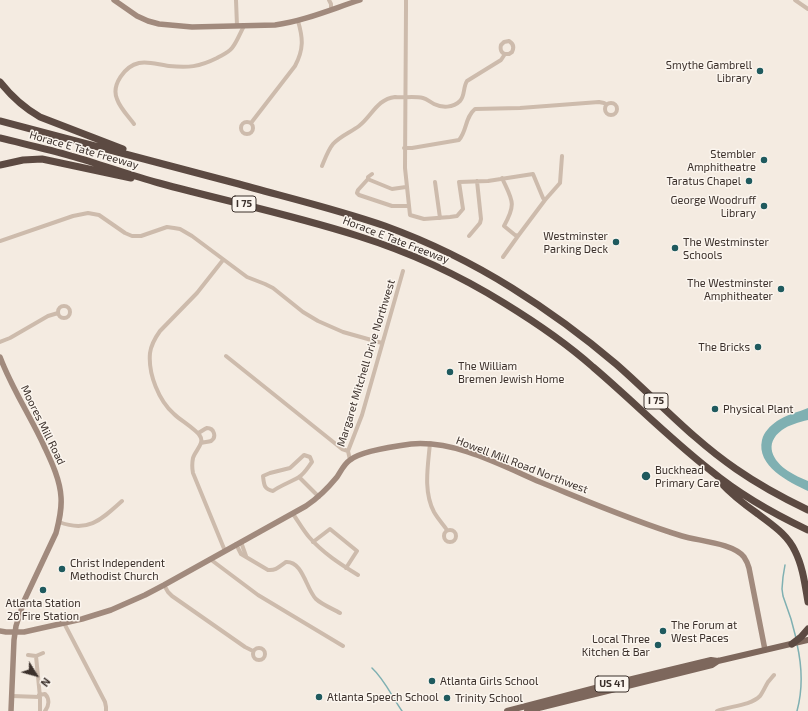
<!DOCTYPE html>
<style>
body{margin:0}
#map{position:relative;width:808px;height:711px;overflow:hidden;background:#f4ebe1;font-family:"Exo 2",sans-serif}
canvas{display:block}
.north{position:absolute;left:16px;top:655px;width:40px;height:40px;-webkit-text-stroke:3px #fbf5ee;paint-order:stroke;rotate:127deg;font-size:11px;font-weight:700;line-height:16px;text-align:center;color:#3b302b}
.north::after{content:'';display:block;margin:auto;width:14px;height:18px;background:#3b302b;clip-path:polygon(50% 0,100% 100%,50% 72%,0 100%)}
</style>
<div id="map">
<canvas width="808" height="711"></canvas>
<div class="north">N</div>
</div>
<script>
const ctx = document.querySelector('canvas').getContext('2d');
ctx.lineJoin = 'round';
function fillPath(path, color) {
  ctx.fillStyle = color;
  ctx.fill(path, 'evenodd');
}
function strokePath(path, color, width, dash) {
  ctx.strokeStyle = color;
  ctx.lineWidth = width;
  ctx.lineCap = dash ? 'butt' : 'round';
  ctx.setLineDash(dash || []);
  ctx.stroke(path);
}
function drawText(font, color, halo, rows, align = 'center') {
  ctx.font = font + ' "Exo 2",sans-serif';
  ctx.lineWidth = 3;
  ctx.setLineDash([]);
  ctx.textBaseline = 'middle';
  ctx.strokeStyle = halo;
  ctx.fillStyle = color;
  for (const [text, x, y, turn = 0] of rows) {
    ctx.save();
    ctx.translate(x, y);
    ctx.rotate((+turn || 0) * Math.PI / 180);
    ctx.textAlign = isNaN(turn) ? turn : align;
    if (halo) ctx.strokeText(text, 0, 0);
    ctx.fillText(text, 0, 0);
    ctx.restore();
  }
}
fillPath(new Path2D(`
 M808 408V420C799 422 789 425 782 430 763 444 773 461 788 471 794 475 801 478 808 481V491C789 482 756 466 762 440 764 432 770 426 777 421 786 415 798 412 808 408Z`), '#7fb0b2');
strokePath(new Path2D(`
 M785 565 783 577 782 589 783 596 791 619 796 638
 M372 668C385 680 392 697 402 711
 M797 711C803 689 802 666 797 644`), '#7fb0b2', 1.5);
strokePath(new Path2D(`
 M236 0 237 26
 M329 0 331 4V9
 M406 0V8L405 168 410 215 424 219 450 217 457 216 463 209 459 182 488 181 533 174 543 198 545 200 560 183 562 156
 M795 0 808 9
 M605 109a6 6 0 1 1 12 0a6 6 0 1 1-12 0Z
 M241 128a6 6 0 1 1 12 0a6 6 0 1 1-12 0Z
 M251 123 295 66C304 49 303 38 298 21
 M134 124C128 116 120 108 117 99 111 85 125 66 139 63 149 61 159 65 169 66 188 68 199 67 217 58 222 55 228 53 232 48 237 42 240 33 244 26
 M404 148H412L459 140C467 131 465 117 475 109L520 108 599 102 604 103 606 104
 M322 166C325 159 328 150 333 144 340 136 351 132 359 126 372 116 377 99 395 97 404 98 414 96 423 98 427 99 430 102 434 104 442 108 453 108 460 101 465 96 463 87 467 81L501 60 505 54H509L512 52C514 48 514 44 509 41L504 42 501 45C500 49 501 53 505 54
 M372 174 368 177V179L370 180 392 189 406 187
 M502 178C512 200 517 203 504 226L515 235 518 236 545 200
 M368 179 358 190 357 193 359 195 392 206H409
 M435 182 440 218
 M469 236 480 223 481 219 477 181
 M0 241 73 216 88 213 99 215 125 233 132 236H141L167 227 174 228 180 229 192 236 247 277 265 284 273 288 303 312 318 321 343 332 382 343
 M503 257 518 236
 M223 260 197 293 160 331C155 338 151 345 150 353 148 374 159 401 174 414 180 420 197 430 200 436 205 443 195 451 193 458 192 463 192 468 193 473L225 551
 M58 312a6 6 0 1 1 12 0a6 6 0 1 1-12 0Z
 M0 342 10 338 48 316 58 313
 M226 356 342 449 348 451
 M198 433C201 432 204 429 207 428 214 428 217 437 211 441 208 442 204 442 201 443
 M430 443C428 466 423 491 434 512 438 519 443 524 447 530
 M304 455 310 457 312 462C308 467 305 473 299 477 291 482 281 485 273 491 264 489 264 485 263 476L270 473 290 468Z
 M350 460 348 451 362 415 403 271
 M299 477 319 497
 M293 514C298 521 303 530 309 537 323 553 340 564 358 575
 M59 522C88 533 101 520 122 501
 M444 536a6 6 0 1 1 12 0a6 6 0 1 1-12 0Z
 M241 542 246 556
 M313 542 330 529 357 551 346 568
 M236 544 241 554 268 570C276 571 280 566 286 562 303 561 306 589 316 599 321 604 333 609 340 613
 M210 559 258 595 343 646
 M164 585 168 592 172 596 245 647 253 651
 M64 623 105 702 106 707V711
 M253 654a6 6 0 1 1 12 0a6 6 0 1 1-12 0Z
 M36 656 43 653
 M39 695 45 694C50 699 49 706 45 711
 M12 696 40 697 36 656 28 655
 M40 711V697
 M717 711C729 706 750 706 760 696 763 692 765 687 768 682 770 680 772 677 774 675`), '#cdbbac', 4);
strokePath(new Path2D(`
 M114 0 137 16 148 21 159 24 192 27 275 25C304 21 332 9 360 0
 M0 357C12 389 31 417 45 448 52 463 60 480 61 497 62 510 59 521 56 533L24 601 16 626 14 640 11 711
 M0 631 6 632H24L82 619 111 610 145 595 164 585 306 506C318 498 328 488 337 477 341 471 344 464 350 460 361 451 396 446 411 444 455 440 501 465 540 482 587 501 633 521 682 536 698 541 733 543 744 557 746 560 748 564 749 568L765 650`), '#a18a7d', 5.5);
strokePath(new Path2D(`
 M507 711 599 687 711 660 718 661 808 640
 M527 711 712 665 718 661`), '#7d675c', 6);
strokePath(new Path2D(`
 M0 82C11 96 24 108 40 117L123 149
 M0 121C78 142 157 162 235 183 285 197 336 209 385 226 429 242 472 263 512 288 549 311 583 336 616 364 656 399 692 439 736 469 759 485 783 498 808 510
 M0 138C24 144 48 149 71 156 100 164 129 175 159 183 225 201 293 215 358 236 409 252 459 275 504 303 535 322 566 343 593 367 633 401 669 438 710 470 739 494 774 514 808 530
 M0 165 23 160 42 159 131 178
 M720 482C731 494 745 505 758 514 772 525 787 534 795 551 803 567 805 585 808 602
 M792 644 801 637 808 629`), '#5c4a42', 7);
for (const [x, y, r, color] of [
 [760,71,4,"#1f5a5e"],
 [764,160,4,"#1f5a5e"],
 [749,181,4,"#1f5a5e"],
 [764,206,4,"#1f5a5e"],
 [616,242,4,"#1f5a5e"],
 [675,248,4,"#1f5a5e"],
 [781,289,4,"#1f5a5e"],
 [758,347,4,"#1f5a5e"],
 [450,372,4,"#1f5a5e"],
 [715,409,4,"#1f5a5e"],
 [646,476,5,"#1f5a5e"],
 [62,569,4,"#1f5a5e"],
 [43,590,4,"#1f5a5e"],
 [663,631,4,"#1f5a5e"],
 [658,645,4,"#1f5a5e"],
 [432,681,4,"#1f5a5e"],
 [319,697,4,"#1f5a5e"],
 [447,698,4,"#1f5a5e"]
]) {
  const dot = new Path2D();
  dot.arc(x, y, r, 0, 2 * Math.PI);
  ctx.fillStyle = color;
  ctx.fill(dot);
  strokePath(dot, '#fbf5ee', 1.5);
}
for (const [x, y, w] of [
 [244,204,24],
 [656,401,24],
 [612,684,34]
]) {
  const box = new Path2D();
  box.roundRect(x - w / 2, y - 8, w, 16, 3);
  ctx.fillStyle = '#fbf5ee';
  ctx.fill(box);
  strokePath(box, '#3b302b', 1);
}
drawText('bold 10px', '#3b302b', null, [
 ["I 75",244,204],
 ["I 75",656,401],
 ["US 41",612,684]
]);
drawText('11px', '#3b302b', '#fbf5ee', [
 ["Smythe Gambrell",752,65,"right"],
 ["Library",752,78,"right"],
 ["Stembler",756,154,"right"],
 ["Amphitheatre",756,167,"right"],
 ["Taratus Chapel",741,181,"right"],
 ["George Woodruff",756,200,"right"],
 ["Library",756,213,"right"],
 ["Westminster",608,236,"right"],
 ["Parking Deck",608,249,"right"],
 ["The Westminster",683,242],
 ["Schools",683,255],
 ["The Westminster",773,283,"right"],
 ["Amphitheater",773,296,"right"],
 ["The Bricks",750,347,"right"],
 ["The William",458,366],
 ["Bremen Jewish Home",458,379],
 ["Physical Plant",723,409],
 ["Buckhead",655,470],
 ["Primary Care",655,483],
 ["Christ Independent",70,563],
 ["Methodist Church",70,576],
 ["Atlanta Station",43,603,"center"],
 ["26 Fire Station",43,616,"center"],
 ["The Forum at",671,625],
 ["West Paces",671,638],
 ["Local Three",650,639,"right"],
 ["Kitchen & Bar",650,652,"right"],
 ["Atlanta Girls School",440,681],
 ["Atlanta Speech School",327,697],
 ["Trinity School",455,698]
], 'left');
drawText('11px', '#3b302b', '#fbf5ee', [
 ["Horace E Tate Freeway",84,150,16],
 ["Horace E Tate Freeway",396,240,21],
 ["Margaret Mitchell Drive Northwest",366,363,-73],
 ["Moores Mill Road",43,425,64],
 ["Howell Mill Road Northwest",522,465,21]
]);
</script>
